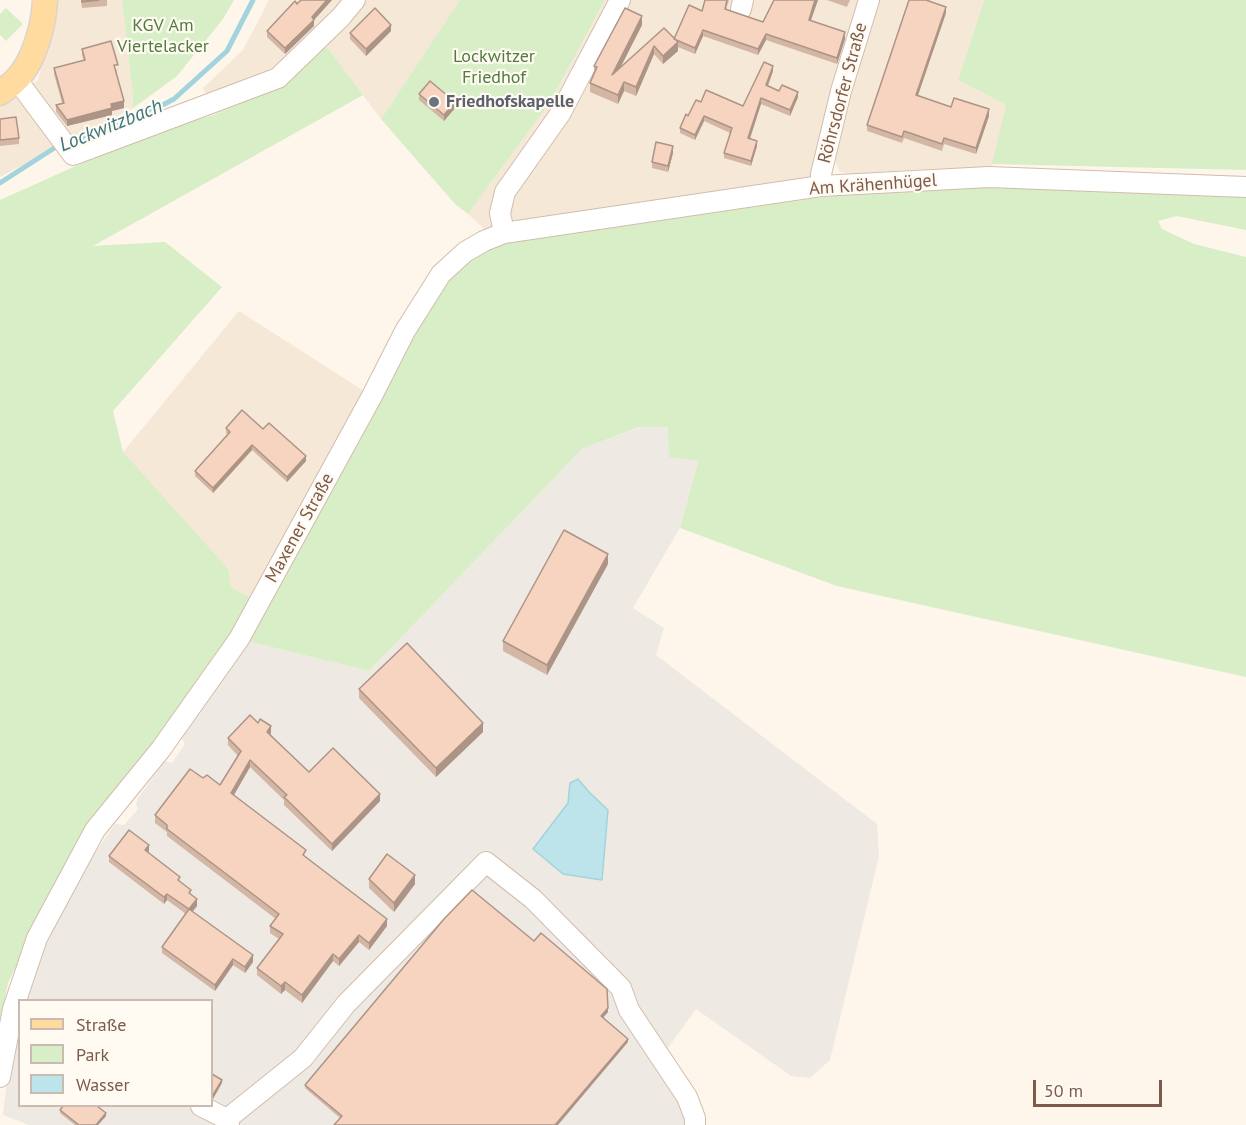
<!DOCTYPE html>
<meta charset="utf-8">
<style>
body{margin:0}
#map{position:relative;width:1246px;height:1125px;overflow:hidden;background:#fef6ea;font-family:"PT Sans",sans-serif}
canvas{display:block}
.legend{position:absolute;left:18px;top:999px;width:195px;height:108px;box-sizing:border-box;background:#fffaf2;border:2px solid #cbbaaf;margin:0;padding:8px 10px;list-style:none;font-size:18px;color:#7c5b4a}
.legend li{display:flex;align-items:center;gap:12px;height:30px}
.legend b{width:30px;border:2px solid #cbbaaf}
.scale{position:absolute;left:1033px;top:1080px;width:129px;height:27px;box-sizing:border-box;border:3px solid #7c5b4a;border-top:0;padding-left:8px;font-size:18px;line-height:21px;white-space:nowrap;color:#7c5b4a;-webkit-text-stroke:4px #fffaf2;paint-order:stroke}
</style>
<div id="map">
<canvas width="1246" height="1125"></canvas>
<ul class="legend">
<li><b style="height:8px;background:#ffdba0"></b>Straße</li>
<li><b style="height:16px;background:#d7eec6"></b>Park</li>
<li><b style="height:16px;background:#bce4ea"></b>Wasser</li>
</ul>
<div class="scale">50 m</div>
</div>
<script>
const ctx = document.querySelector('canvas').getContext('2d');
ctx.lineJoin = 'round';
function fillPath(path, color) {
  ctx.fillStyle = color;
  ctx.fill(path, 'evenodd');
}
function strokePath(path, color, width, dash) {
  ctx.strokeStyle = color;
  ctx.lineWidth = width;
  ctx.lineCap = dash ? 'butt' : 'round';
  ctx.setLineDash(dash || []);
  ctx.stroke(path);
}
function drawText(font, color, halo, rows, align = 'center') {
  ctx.font = font + ' "PT Sans",sans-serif';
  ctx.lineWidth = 4.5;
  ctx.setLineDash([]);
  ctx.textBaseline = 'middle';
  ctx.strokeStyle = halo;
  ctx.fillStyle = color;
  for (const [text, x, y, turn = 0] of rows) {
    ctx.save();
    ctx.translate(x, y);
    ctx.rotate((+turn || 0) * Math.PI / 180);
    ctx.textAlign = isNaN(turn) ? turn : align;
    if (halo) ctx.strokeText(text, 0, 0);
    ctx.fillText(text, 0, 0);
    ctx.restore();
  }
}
fillPath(new Path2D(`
 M58 0H122L133 96 132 109 0 177V105L38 80Z
 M269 0H460L381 119 326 47 283 85 216 114 203 88 243 50Z
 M605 0H984L958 80 1006 105 992 168 906 170 850 174 840 172 836 164 830 137 816 198 501 244 468 214 550 102Z
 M239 311 372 396 251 598 231 587 123 452Z`), '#f6e8d7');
fillPath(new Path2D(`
 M640 427H668L698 460 680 528 633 608 664 628 656 655 877 824 879 856 830 1060 810 1078 791 1076 696 1009 667 1049 703 1125H29L3 1115 10 1056 12 1045 19 1037 20 1106H212V1000H31L25 997 43 941 64 898 115 824 124 825 138 809 136 804 138 798 165 761 172 763 185 744 181 737 247 641 369 671 582 449Z`), '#efe9e3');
fillPath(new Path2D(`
 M122 0H234L223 19 177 76 132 109 133 96Z
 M460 0H605L550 102 468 214 455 204 381 119Z
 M984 0H1246V170L992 164 1006 105 958 80Z
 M6 8 23 24 6 41 0 35V14Z
 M326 46 363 95 93 246 165 242 222 287 113 411 123 452 228 569 231 587 251 598 234 634 31 935 8 983 0 1023V200L78 165 170 128 216 114 283 85Z
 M991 186 1246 195V230L1177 216 1158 221 1162 229 1194 244 1246 257V677L837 586 680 528 698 461 669 457 668 427H639L582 449 369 671 247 641 416 327 451 275 478 254 501 244 816 198 910 187Z`), '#d7eec6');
const water = new Path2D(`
 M578 779 589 792 608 810 602 880 563 874 533 849 568 803 570 783Z`);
fillPath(water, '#bce4ea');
strokePath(water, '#a1d4dd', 1.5);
strokePath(new Path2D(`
 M68 142 136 119 174 99 227 51 253 0
 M0 183 59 145`), '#a1d4dd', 5);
const minor = new Path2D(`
 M741 9 743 0
 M17 80 73 155 278 78 341 17 355 0
 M821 186V174L841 91 869 0
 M504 233 500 213 505 192 560 114 620 0
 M0 1077 13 1009 37 938 95 830 161 749 239 639 372 396 405 331 441 274 465 252 484 241 504 233 821 186 989 177 1246 187
 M201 1106 227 1119 229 1125
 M227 1119 303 1058 346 1004 486 862 533 899 621 988 629 1010 687 1097 695 1118V1125`);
const major = new Path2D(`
 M0 93C5 89 11 85 15 81 34 63 44 25 45 0`);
strokePath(minor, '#d2bdad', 22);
strokePath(major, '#ddd4d0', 27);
strokePath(minor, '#fff', 20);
strokePath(major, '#ffdba0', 24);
fillPath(new Path2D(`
 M81 0H107V6L82 8Z
 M301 0H332L314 20V26L285 54 267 37V31Z
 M705 0H729L726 10 763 22 774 0H818L810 21 845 39 837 64 766 40 758 55 703 36 695 54 678 47V51L663 64 654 54 636 96 624 91 618 104 590 92V83L594 72V66L642 25 620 68 664 28 674 39 702 11Z
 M827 0H850L847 7Z
 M946 13 918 95 951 107 989 116 976 154 944 144 942 151 904 138 902 143 867 131V125Z
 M391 31 366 56 350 39V33Z
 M82 49 118 71H116L124 108 112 111V115L67 126 56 112V105L62 103 54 74V68L84 61 82 55Z
 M773 71 768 86 779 91 798 97 790 116 761 104 750 139 757 146 751 166 724 158V153L730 133 704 121 695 140 680 133V128L688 116 701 102 743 106Z
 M419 94 455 108 444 121 419 100Z
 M0 119 19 138V144L0 146Z
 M673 153 668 172 652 168V162Z
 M226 428 263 429 306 461 287 482 252 450 213 493 195 476V471L228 435 226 433Z
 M608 564 547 675 503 651V641Z
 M359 689 483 732 436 777 359 698Z
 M258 723 271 733 270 734 309 772 380 801 332 851 284 805V800L250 767 234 795 387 926 369 950 359 942 339 966 333 961 302 1003 285 990 281 994 257 975V968L279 939 270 933V926L276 919 167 836V832L155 823V815L203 778 220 785 238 756 228 745V738Z
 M149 851 148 853 180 881 191 895 197 906 192 912 253 962 245 973 233 965 215 991 162 953V947L186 914 167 900 164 904 109 862V856Z
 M369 879 415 884 394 912 369 888Z
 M608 1012 603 1018 628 1042 340 1118 305 1088V1085Z
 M60 1110 106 1116 98 1125H75L60 1113Z`), '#d4b6a4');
fillPath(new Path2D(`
 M327 0H332L314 20V26L285 54V48Z
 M815 0H818L809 26V20Z
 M946 7V13L916 101V95Z
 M642 16V25L612 84V75Z
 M391 25V31L366 56V49Z
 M703 30V36L695 54V48Z
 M845 32V39L837 64V58Z
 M766 34V40L758 55V49Z
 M678 42V51L663 64V56Z
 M654 46V54L636 96V87Z
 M773 66V71L766 90V85Z
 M624 82V91L618 104V95Z
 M798 92V97L790 116V110Z
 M761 98V104L748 144V138Z
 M124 101V108L112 111V115L67 126V120L111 104Z
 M455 102V108L444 121V115Z
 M989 109V116L976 154V148Z
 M704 116V121L695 140V135Z
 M757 141V146L751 166V161Z
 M673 146V153L668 172V166Z
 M252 445V450L213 493V488Z
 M306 456V461L287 482V477Z
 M608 554V564L547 675V665Z
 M483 723V732L436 777V768Z
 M271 726V733L267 739V732Z
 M250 760V767L231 800V793Z
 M380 794V801L332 851V844Z
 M149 845V851L145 857V850Z
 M415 875V884L394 912V903Z
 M167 894V900L164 904V897Z
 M197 899V906L189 916V909Z
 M387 919V926L369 950V943Z
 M359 935V942L339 966V959Z
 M333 954V961L302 1003V995Z
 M253 955V962L245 973V967Z
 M233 959V965L215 991V985Z
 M285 982V990L281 994V986Z
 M608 1008V1012L601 1020V1016Z
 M628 1039V1042L558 1125H555Z
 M222 1080V1083L213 1099V1095Z
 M106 1113V1116L98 1125H96Z`), '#ac9486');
const building = new Path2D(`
 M82 0H99L82 2Z
 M301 0H327L312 17 314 20 285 48 267 31 295 1 297 4Z
 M705 0H727L725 9 763 22 774 0H815L809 20 845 32 837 58 766 34 758 49 703 30 695 48 674 39 689 5 702 11Z
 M909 0H926L946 7 916 95 951 107 954 98 989 109 976 148 944 138 942 144 904 131 902 137 867 125Z
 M375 8 391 25 366 49 350 33Z
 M625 8 642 16 612 75 664 28 678 42 663 56 654 46 636 87 624 82 618 95 590 83 597 67 594 66Z
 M111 41 118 65H114L124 101 111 104 112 108 67 120 56 105 64 103 54 68 85 60 82 49Z
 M764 62 773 66 766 85 779 91 782 85 798 92 790 110 761 98 748 138 757 141 751 161 724 153 732 128 704 116 695 135 680 128 686 114 688 116 696 100 701 102 706 90 743 106Z
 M430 81 455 102 444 115 419 94Z
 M16 117 19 138 0 140V119Z
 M656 142 673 146 668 166 652 162Z
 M242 410 263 429 269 423 306 456 287 477 252 445 213 488 195 471 230 432 226 428Z
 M564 530 608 554 547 665 503 641Z
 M407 643 483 723 436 768 359 689Z
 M250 715 258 723 260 719 271 726 267 732 309 772 333 748 380 794 332 844 284 797 287 795 250 760 231 793 306 850 303 855 387 919 369 943 359 935 339 959 333 954 302 995 285 982 281 986 257 968 283 934 270 926 279 914 167 829V825L155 815 190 769 203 778 207 775 220 785 241 751 228 738Z
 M129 830 149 845 145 850 180 877 178 880 191 890 189 893 197 899 189 909 167 894 164 897 109 856Z
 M387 854 415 875 394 903 369 879Z
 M472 890 534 941 541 933 607 989 608 1008 601 1016 628 1039 555 1125H334L342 1116 305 1085 444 919Z
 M189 909 253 955 245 967 233 959 215 985 162 947Z
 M212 1074 222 1080 213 1095H212Z
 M63 1106H97L106 1113 96 1125H79L60 1110Z`);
fillPath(building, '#f6d4bf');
strokePath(building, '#ac9486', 1.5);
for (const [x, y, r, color] of [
 [434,102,6,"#6b7280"]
]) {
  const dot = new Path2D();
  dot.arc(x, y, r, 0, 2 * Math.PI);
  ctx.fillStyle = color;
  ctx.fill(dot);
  strokePath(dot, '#fffaf2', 2);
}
drawText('18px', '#517c3e', '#fffaf2', [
 ["KGV Am",163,26],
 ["Viertelacker",163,47],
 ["Lockwitzer",494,57],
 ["Friedhof",494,78]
]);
drawText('18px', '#7c5b4a', '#fffaf2', [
 ["Röhrsdorfer Straße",843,93,-75],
 ["Am Krähenhügel",873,185,-4],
 ["Maxener Straße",300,528,-61]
]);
drawText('bold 18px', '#5b616d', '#fffaf2', [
 ["Friedhofskapelle",446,102]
], 'left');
drawText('italic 20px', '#3c7782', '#fffaf2', [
 ["Lockwitzbach",111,126,-22]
]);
</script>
